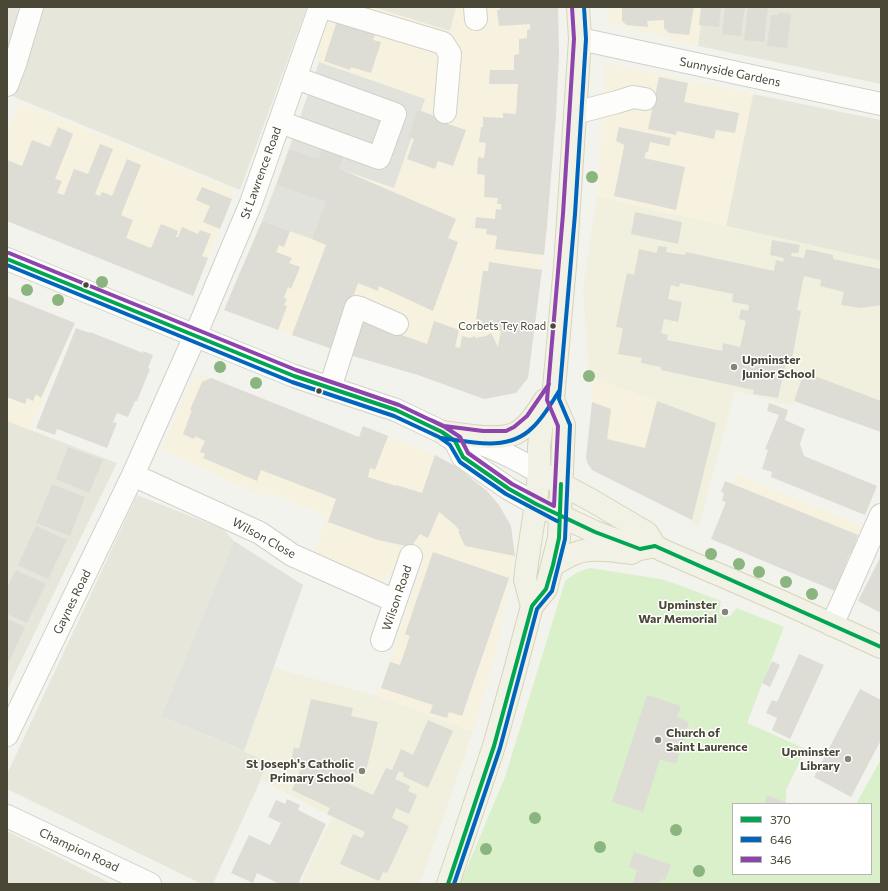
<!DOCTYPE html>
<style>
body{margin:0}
#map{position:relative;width:888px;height:891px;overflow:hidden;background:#f3f3ed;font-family:Commissioner,sans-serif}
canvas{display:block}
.frame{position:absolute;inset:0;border:8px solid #4b4737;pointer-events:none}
.legend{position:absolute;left:732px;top:803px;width:140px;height:72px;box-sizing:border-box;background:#fff;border:1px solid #b7b5af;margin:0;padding:5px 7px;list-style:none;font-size:12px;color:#4b4737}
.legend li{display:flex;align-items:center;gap:8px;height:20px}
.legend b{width:20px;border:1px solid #b7b5af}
</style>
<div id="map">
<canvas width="888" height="891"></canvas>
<div class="frame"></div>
<ul class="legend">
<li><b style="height:5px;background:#00a651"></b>370</li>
<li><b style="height:5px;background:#0065bd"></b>646</li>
<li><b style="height:5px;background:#8e44ad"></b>346</li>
</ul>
</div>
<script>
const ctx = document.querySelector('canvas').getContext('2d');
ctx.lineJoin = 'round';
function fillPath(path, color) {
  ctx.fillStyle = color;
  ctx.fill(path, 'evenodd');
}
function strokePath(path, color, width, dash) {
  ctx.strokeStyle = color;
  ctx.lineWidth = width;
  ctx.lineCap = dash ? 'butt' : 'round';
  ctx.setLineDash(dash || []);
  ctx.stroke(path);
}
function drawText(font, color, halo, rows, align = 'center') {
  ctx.font = font + ' Commissioner,sans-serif';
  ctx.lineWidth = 3;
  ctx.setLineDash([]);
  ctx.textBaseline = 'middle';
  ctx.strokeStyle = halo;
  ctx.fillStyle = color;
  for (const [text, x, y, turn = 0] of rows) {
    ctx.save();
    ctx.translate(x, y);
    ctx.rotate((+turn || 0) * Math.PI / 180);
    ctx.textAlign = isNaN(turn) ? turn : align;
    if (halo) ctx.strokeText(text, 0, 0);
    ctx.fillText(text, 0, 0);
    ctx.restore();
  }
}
fillPath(new Path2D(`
 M7 7H307L240 190 7 94Z
 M353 7H467L462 38Z
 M703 7H881V84L698 46Z
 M753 94 881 120V261L726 226Z
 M7 421 117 463 7 690Z
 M137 495 223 529 234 541 161 716 269 762 213 884H202L7 789V774Z
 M7 831 112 884H7Z`), '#e7e6da');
fillPath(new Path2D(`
 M328 7H373L450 31 456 7H558L556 116 547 226 528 378 516 393 484 399 418 375 341 352 224 310 262 221 319 62 318 47Z
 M607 7H703L698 46 608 23Z
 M606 63 753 94 726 226 597 197Z
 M20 103 235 190 193 296 7 221V134Z
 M7 296 75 323 30 430 7 421Z
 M201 375 358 437 363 426 435 455 463 471 487 491 499 505 511 526 515 556 496 652 473 732 378 696 424 560 402 552 396 569 385 578 376 581 313 554 327 516 268 492 266 498 162 449 191 382 196 376Z
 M592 377 716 423 692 520 592 470 588 464 586 458 592 403Z
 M735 474 862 526 839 581H838L715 531Z`), '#f6f2df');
fillPath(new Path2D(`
 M597 197 881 261V432L794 401 793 406 735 391 699 526 691 523 716 423 589 376 583 289Z
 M274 668 378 696 473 732 420 884H300L332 817 260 779 268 762 244 751Z`), '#f1f0df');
fillPath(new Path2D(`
 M590 568 660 579 679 585 721 601 719 612 730 616 737 608 784 627 747 723 806 749 786 790V804H733V874H871V804H856L881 759V884H460L505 777 565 581C573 574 580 571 590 568Z`), '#daf0cb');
fillPath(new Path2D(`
 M319 62 425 99 394 188 340 169 344 157 319 159 289 149Z
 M276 185 326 202 312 239 262 221Z
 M234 541 303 585 244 751 161 716Z`), '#e2e2dc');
fillPath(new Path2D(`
 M500 7H558L559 54 556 116 547 226 544 255 495 249 497 236 486 234 487 229 475 228 476 217 495 219 496 209 501 210V204H497L498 198 484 197 485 175 477 174 478 157 484 158 486 143 479 142 481 127H483V117L503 118V113L516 114 518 84H489L490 70H514V55L519 54V39L527 38V30L530 29V24L499 26 497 10H500Z
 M622 7H694L689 35 669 33 664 28V20L647 21 648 27 627 25 622 21Z
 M701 7H721L719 27 699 25Z
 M725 7H745L741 36 722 34Z
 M748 7H768L764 42 744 40Z
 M778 12 791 14 787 48 767 46 771 15H778Z
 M339 15 377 28 373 40 381 42 371 73 351 67 350 70 324 61Z
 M659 77 688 83 684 102 739 113 735 133 716 130 714 139 677 131 676 135 648 129Z
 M418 110 449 121 448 124 466 130 453 166 438 161 435 169 407 159 414 139 408 137Z
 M58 127 73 134 55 179 62 181 57 193 64 195 74 169 88 174 100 144 113 149 95 194 100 196 102 192 112 196 127 159 141 165 121 215 133 220 126 238 151 248 161 224 178 231 176 237H178L182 227 198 234 200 230 211 234 202 256 208 258 193 296 7 221V160L22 166 32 140 50 147Z
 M619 127 671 138 669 146 650 142 648 152H646L644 158 685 167 676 210 614 196 624 147V145L616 141Z
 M289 149 319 159 322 149 344 156 340 169 456 219 448 238 458 242 433 311 379 286 378 291 358 283 335 350 292 335 326 245 312 239 326 202 276 185Z
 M202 187 232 199 220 229 203 222 210 206 196 200Z
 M635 212 682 222 678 244 631 234Z
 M262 221 290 231 284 247 279 245 276 252 292 258 289 263 300 267 291 289 288 287 284 298 287 299 284 305 287 306 278 330 224 310Z
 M772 240 800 245 798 253H792L791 256 804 258 806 249 833 255V259L881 269V305L861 308 841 305 844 292 820 286 821 280 804 276 797 310 801 311 791 364 786 363 778 398 753 394 754 390 661 370V367L641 363 642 358 618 354 623 328 616 327 627 273 634 275 639 249 657 253 658 246 667 247 666 252 685 255 686 252 774 271 776 260 783 262 784 258 770 255ZM680 283 733 294 732 302 749 305 748 311 741 309 739 319 746 321 740 347 723 343 722 351 667 340 668 335 661 333 664 319 678 322 682 302 668 299 671 285 679 287Z
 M489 262 542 270 528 378 516 393 484 399 418 375 346 354 359 317 396 333 427 344 434 321 459 330 455 347 460 348 462 336 470 338 475 336V338L486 336 491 333 498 347 501 331 481 326 482 321 476 319 483 271H488Z
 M7 296 75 323 41 398 36 394 33 401 27 398 25 404 7 397Z
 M76 328 89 333 90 332 143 353V351L153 355 148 368 150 369 137 401H135L128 417 117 413 113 422 117 423 107 448 57 429 55 435 36 428Z
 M804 372 881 401V432L794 401Z
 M211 378 359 437 363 426 388 436 375 470 370 468 368 477 396 486V485L422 493 435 455 457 467 487 491 499 505 511 526 515 556 465 546 458 531H460L455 525 439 512 428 538 420 534 411 547 378 540 328 522 336 499 261 470 257 481 203 458 205 454 200 452 205 441 195 436 194 439 183 434 192 410H190L202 382Z
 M657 401 716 423 692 520 592 470 588 464 586 458 592 402 611 409 607 439 645 448Z
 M769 403 788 410 785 420 805 429 800 444 804 456 877 486 865 515 771 477 772 472 762 469 768 450 765 449 779 415 767 411Z
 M68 447 103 460 89 493 56 479Z
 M725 481 858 535 855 543 862 546 857 556 850 553 835 591 711 539 726 502 722 501 724 493 721 492Z
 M52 484 85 497 70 536 36 523Z
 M36 526 67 540 48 579 18 565Z
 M433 552 509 578 462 716 449 712 447 718 430 713 433 705 381 688 390 662 400 665 410 636 405 634Z
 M881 556V613L858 601Z
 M16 570 46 584 27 623 7 614V588Z
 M7 619 25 627 7 666Z
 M799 654 824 665 790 739 772 730 777 718 766 713 772 700 777 702Z
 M772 661 780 665 770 687 762 683Z
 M860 689 881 700V740L851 797 814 777Z
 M647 695 681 706 677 717 689 722 676 764 660 759 643 812 612 802Z
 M311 699 353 708 351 716 378 722 365 775 352 772 349 784 373 795 386 768 392 770 401 749 413 755 428 720 453 731 428 788 403 776 404 773 399 771 395 779 410 786 408 791 417 795 409 814 396 808 392 818 409 826 387 873 383 872 379 881 340 864 353 834 362 838 365 832 327 814 330 808 292 790 302 765 291 762 294 747 299 749Z
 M767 795 789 804H764Z
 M287 799 300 805 298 810 326 824 298 884H280L257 873 253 883 231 873 249 835 270 845 281 823 268 817 276 800 285 804Z
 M634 852 671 865 665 880 661 879 659 884H633L637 870 629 867Z`), '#dddcd5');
const minor = new Path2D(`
 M323 7 443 43 450 54 445 112
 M475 7 476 19
 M580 39 881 104
 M7 85 15 64 32 7
 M575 113 617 102 633 97 645 99
 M280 122 379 158 395 114 296 78
 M7 259 294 376 396 410 442 432 455 441 463 457 509 489 536 504
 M330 388 356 307 360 308 397 324
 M462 441C482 439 521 462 539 472
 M133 475 260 533 292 555 395 601
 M832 625 881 515
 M382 640 411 556
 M7 735 133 475 195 336 251 203 320 7
 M7 816 150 884`);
const major = new Path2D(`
 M442 432C462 434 499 442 516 433 529 426 537 412 545 400
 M539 472 591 500 647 533 655 546 662 550 787 604 881 647
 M548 510 595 532 640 549 655 546
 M553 565C560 561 568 556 576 553 593 547 614 551 632 553
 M532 606 546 589 559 538 564 425 553 400
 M448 884 494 746 513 678 532 606 525 580 527 563 536 504 539 472V446L542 423 553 400 554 388 565 266 580 39 578 7`);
strokePath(minor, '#d1d1ca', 24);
strokePath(major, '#d7d4b9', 24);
strokePath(minor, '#fdfdfc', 22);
strokePath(major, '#f2f1e5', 22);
strokePath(new Path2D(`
 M7 259 294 376 396 410 442 432 455 441 463 457 509 489 536 504 595 532 640 549 655 546 881 647
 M448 884 494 746 532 606 546 589 553 565 559 538 561 484`), '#00a651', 4);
strokePath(new Path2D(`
 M7 265 292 382 394 416 439 437 450 445 460 462 506 494 557 521
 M441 438C471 442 508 452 532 428 543 418 551 404 559 391
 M454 884 500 748 537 609 552 591 565 539 570 425 559 399 575 214 586 39 584 7`), '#0065bd', 4);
strokePath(new Path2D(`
 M9 253 296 370 399 405 445 427 460 437 468 453 512 484 554 506 558 426 547 400 563 214 574 39 572 7
 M431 420 444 426 483 431H506L514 427 527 416 549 384`), '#8e44ad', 4);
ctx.fillStyle = '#8ab57e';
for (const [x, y] of [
 [592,177],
 [102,282],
 [27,290],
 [58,300],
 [220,367],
 [589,376],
 [256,383],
 [711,554],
 [739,564],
 [759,572],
 [786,582],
 [812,594],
 [535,818],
 [676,830],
 [600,847],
 [486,849],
 [699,871]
]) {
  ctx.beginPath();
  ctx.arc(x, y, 6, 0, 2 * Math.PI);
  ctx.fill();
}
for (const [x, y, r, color] of [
 [86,285,3.5,"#4b4737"],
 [553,326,3.5,"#4b4737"],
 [734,367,4,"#868377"],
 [319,391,3.5,"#4b4737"],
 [725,612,4,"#868377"],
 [658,740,4,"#868377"],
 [848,759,4,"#868377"],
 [362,771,4,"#868377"]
]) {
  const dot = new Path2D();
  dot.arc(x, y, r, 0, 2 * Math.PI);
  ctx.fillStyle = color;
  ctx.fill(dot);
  strokePath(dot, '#fff', 1.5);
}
drawText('11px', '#4b4737', '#fff', [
 ["Corbets Tey Road",546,326]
], 'right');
drawText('12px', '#4b4737', '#fff', [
 ["Sunnyside Gardens",730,72,12],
 ["St Lawrence Road",261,173,-70],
 ["Wilson Close",264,538,29],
 ["Wilson Road",397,598,-71],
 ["Gaynes Road",72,602,-64],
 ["Champion Road",79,850,25]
]);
drawText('bold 12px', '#4b4737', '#fff', [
 ["Upminster",742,360,"left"],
 ["Junior School",742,374,"left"],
 ["Upminster",717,605],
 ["War Memorial",717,619],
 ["Church of",666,733,"left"],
 ["Saint Laurence",666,747,"left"],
 ["Upminster",840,752],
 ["Library",840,766],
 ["St Joseph's Catholic",354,764],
 ["Primary School",354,778]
], 'right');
</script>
